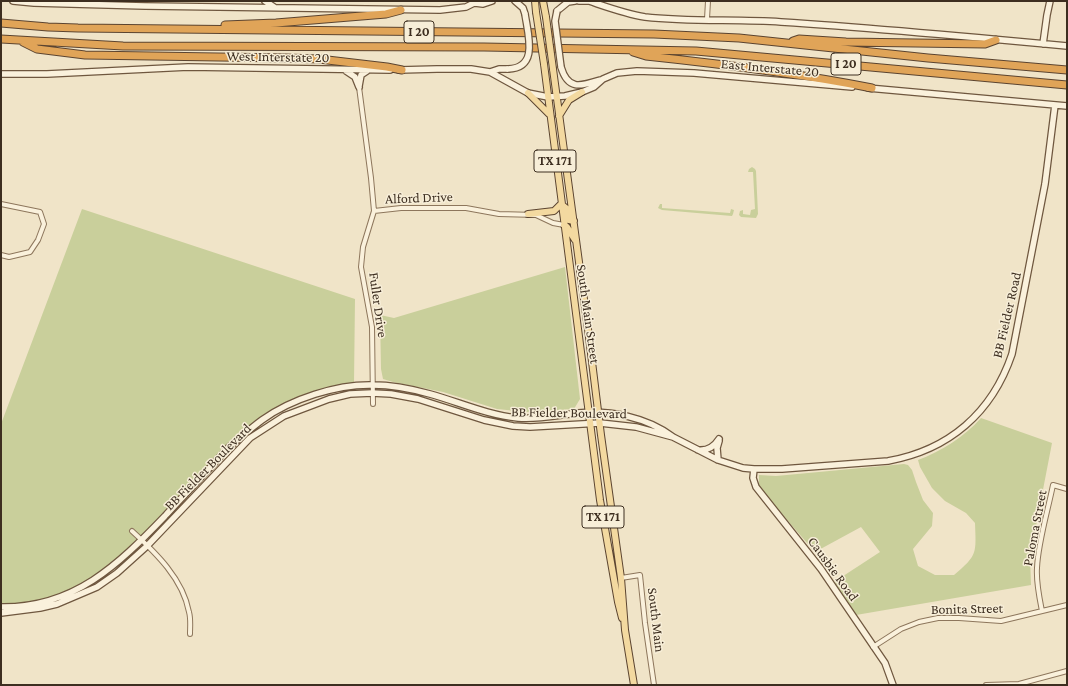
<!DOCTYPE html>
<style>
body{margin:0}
#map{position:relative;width:1068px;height:686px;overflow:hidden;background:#f0e4c8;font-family:"Crimson Pro",serif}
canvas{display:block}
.frame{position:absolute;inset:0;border:2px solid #3d2e20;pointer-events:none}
</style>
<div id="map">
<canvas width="1068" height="686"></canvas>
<div class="frame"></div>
</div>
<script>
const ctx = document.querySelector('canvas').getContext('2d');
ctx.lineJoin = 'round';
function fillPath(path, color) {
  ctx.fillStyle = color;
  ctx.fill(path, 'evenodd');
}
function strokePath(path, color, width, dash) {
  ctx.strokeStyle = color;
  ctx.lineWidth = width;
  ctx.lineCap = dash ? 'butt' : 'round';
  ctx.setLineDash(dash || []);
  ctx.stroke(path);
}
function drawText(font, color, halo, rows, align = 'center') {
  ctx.font = font + ' "Crimson Pro",serif';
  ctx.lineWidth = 3;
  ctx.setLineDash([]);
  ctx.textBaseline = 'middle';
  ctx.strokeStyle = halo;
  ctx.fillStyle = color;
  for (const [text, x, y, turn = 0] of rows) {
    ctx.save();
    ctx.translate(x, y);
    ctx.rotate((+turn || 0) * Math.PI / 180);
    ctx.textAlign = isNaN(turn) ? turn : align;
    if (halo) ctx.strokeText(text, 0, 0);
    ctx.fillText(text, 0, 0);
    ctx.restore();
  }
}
fillPath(new Path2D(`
 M752 167 755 169 756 171 758 214 756 218 741 217 739 215 740 211 743 210V214L750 215 751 210 755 209 753 172H748L749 169Z
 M660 204H662V208L730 213 731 209 734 210 733 214 732 216 662 210 658 208Z
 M82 209 355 299 354 383C323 392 287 398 261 417 220 447 188 487 153 524 133 546 111 568 85 583 69 593 47 600 28 603 19 604 10 604 1 605V424Z
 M565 267 580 399 574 409 526 412 497 409 443 392 393 382 383 379 381 369 380 315 394 318Z
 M981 418 1052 443 1030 557 1031 585 856 615 834 582 880 552 861 527 815 552 759 488V475L776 476 904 464 908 465 912 470 916 482 923 500 933 513 932 526 913 549 918 566 935 575H954C978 555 976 553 975 523L966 513 945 501 932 488 920 467 918 460C942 451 964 437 981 418Z`), '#c9cf9b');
const street = new Path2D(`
 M707 19 708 1
 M359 87 371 178 374 211 363 247 361 267 372 327 373 404
 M1 204 40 212 44 224 38 240 30 252 9 257 1 255
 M374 211 401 208H466L499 214 536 215 553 223 564 225
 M132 531C156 553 183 579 189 612 191 619 190 627 190 634
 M621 578 640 575 645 623 654 685
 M1042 611C1039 596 1036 582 1037 568 1038 543 1048 510 1053 485L1067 489
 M873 647 901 629 919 622 938 618H959L1001 621 1067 605
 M986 685 1019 684 1067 671`);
const secondary = new Path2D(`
 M13 1 34 3 145 6 440 10 466 7 478 1
 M265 1 274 7
 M515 1 523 8 525 14
 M579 1H590
 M589 1C607 7 626 14 645 17 689 22 736 19 781 22 876 28 972 37 1067 46
 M475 3 483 4 492 1
 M557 11 568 2 575 1
 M1043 44 1047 15 1050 1
 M561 67C568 91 581 86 600 80
 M399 70 437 69H471L490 72 528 93 548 97 565 96 582 92 594 87 603 79 617 73 637 71 694 73 852 87
 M346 71 355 77 359 87
 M490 72 499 69H508
 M1 74H47L188 67 390 70
 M359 86 361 75 367 71
 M868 88 1067 106
 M673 437 718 460 743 468 754 469H782L888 461C949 450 992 413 1012 354L1045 184 1055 105
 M698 450C708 451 714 447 719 439
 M718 460 717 448 719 441
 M754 469 753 478 756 487 821 569 885 663 893 685
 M1 607C74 608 118 565 165 516 186 493 208 470 229 447 240 438 251 428 262 420 291 399 337 384 373 385 392 385 412 389 430 394 459 402 487 415 518 418 538 420 558 415 578 413 610 410 647 417 673 437L636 427 600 423 530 427 513 426 484 420 418 399 391 394 372 393 350 394 329 399 284 416 250 438 147 546 117 573 97 587 57 604 40 608 1 613`);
const primary = new Path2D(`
 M535 1 536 12
 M543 1 546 17
 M544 64 600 500 618 602 622 618
 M553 69 588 329 601 435 621 578 625 630 634 685
 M528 93 549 114
 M559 116 569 100 582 92
 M528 214 554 211 561 204 566 208 569 220 574 221
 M564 225 567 227 575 240`);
const highway = new Path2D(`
 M1 23 48 27 78 28 654 34 739 38 928 58 1067 70
 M225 25 276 23 386 14 401 10
 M1 39 123 46 484 47 696 51 1067 85
 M793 41 799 39 846 42 985 44 996 40
 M23 42 37 49 85 55 285 58 319 59 387 67 402 70
 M633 52 646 56C722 64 797 73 872 88`);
strokePath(street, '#8d765c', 6);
strokePath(secondary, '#6f573f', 8);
strokePath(primary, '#5b4430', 8);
strokePath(highway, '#5b4430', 9);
strokePath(street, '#faf1dc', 4);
strokePath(secondary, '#faf1dc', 5.5);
strokePath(primary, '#f3d9a0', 6);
strokePath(highway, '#e0a458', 7);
const secondaryBridge = new Path2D(`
 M557 11 555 21 561 67
 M508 69C539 68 528 35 525 14`);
const primaryBridge = new Path2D(`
 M536 12 544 64
 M546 17 553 69`);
strokePath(secondaryBridge, '#6f573f', 8, []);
strokePath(primaryBridge, '#5b4430', 8, []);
strokePath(secondaryBridge, '#faf1dc', 5.5);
strokePath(primaryBridge, '#f3d9a0', 6);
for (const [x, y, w] of [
 [419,32,30],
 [846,64,30],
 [555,161,42],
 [603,517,42]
]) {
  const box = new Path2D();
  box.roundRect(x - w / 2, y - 11, w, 22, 3);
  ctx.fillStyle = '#f7eed8';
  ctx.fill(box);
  strokePath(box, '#3d2e20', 1);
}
drawText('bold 13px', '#3d2e20', null, [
 ["I 20",419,32],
 ["I 20",846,64],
 ["TX 171",555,161],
 ["TX 171",603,517]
]);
drawText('14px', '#3d2e20', '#f7eed8', [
 ["West Interstate 20",278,57,1],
 ["East Interstate 20",770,68,5],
 ["Alford Drive",419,198,-2],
 ["Fuller Drive",378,305,82],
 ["South Main Street",588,314,82],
 ["BB Fielder Road",1007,315,-77],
 ["BB Fielder Boulevard",569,413,1],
 ["BB Fielder Boulevard",208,467,-45],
 ["Paloma Street",1035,528,-79],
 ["Causbie Road",833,569,54],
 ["Bonita Street",967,609,-1],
 ["South Main",656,620,83]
]);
</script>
